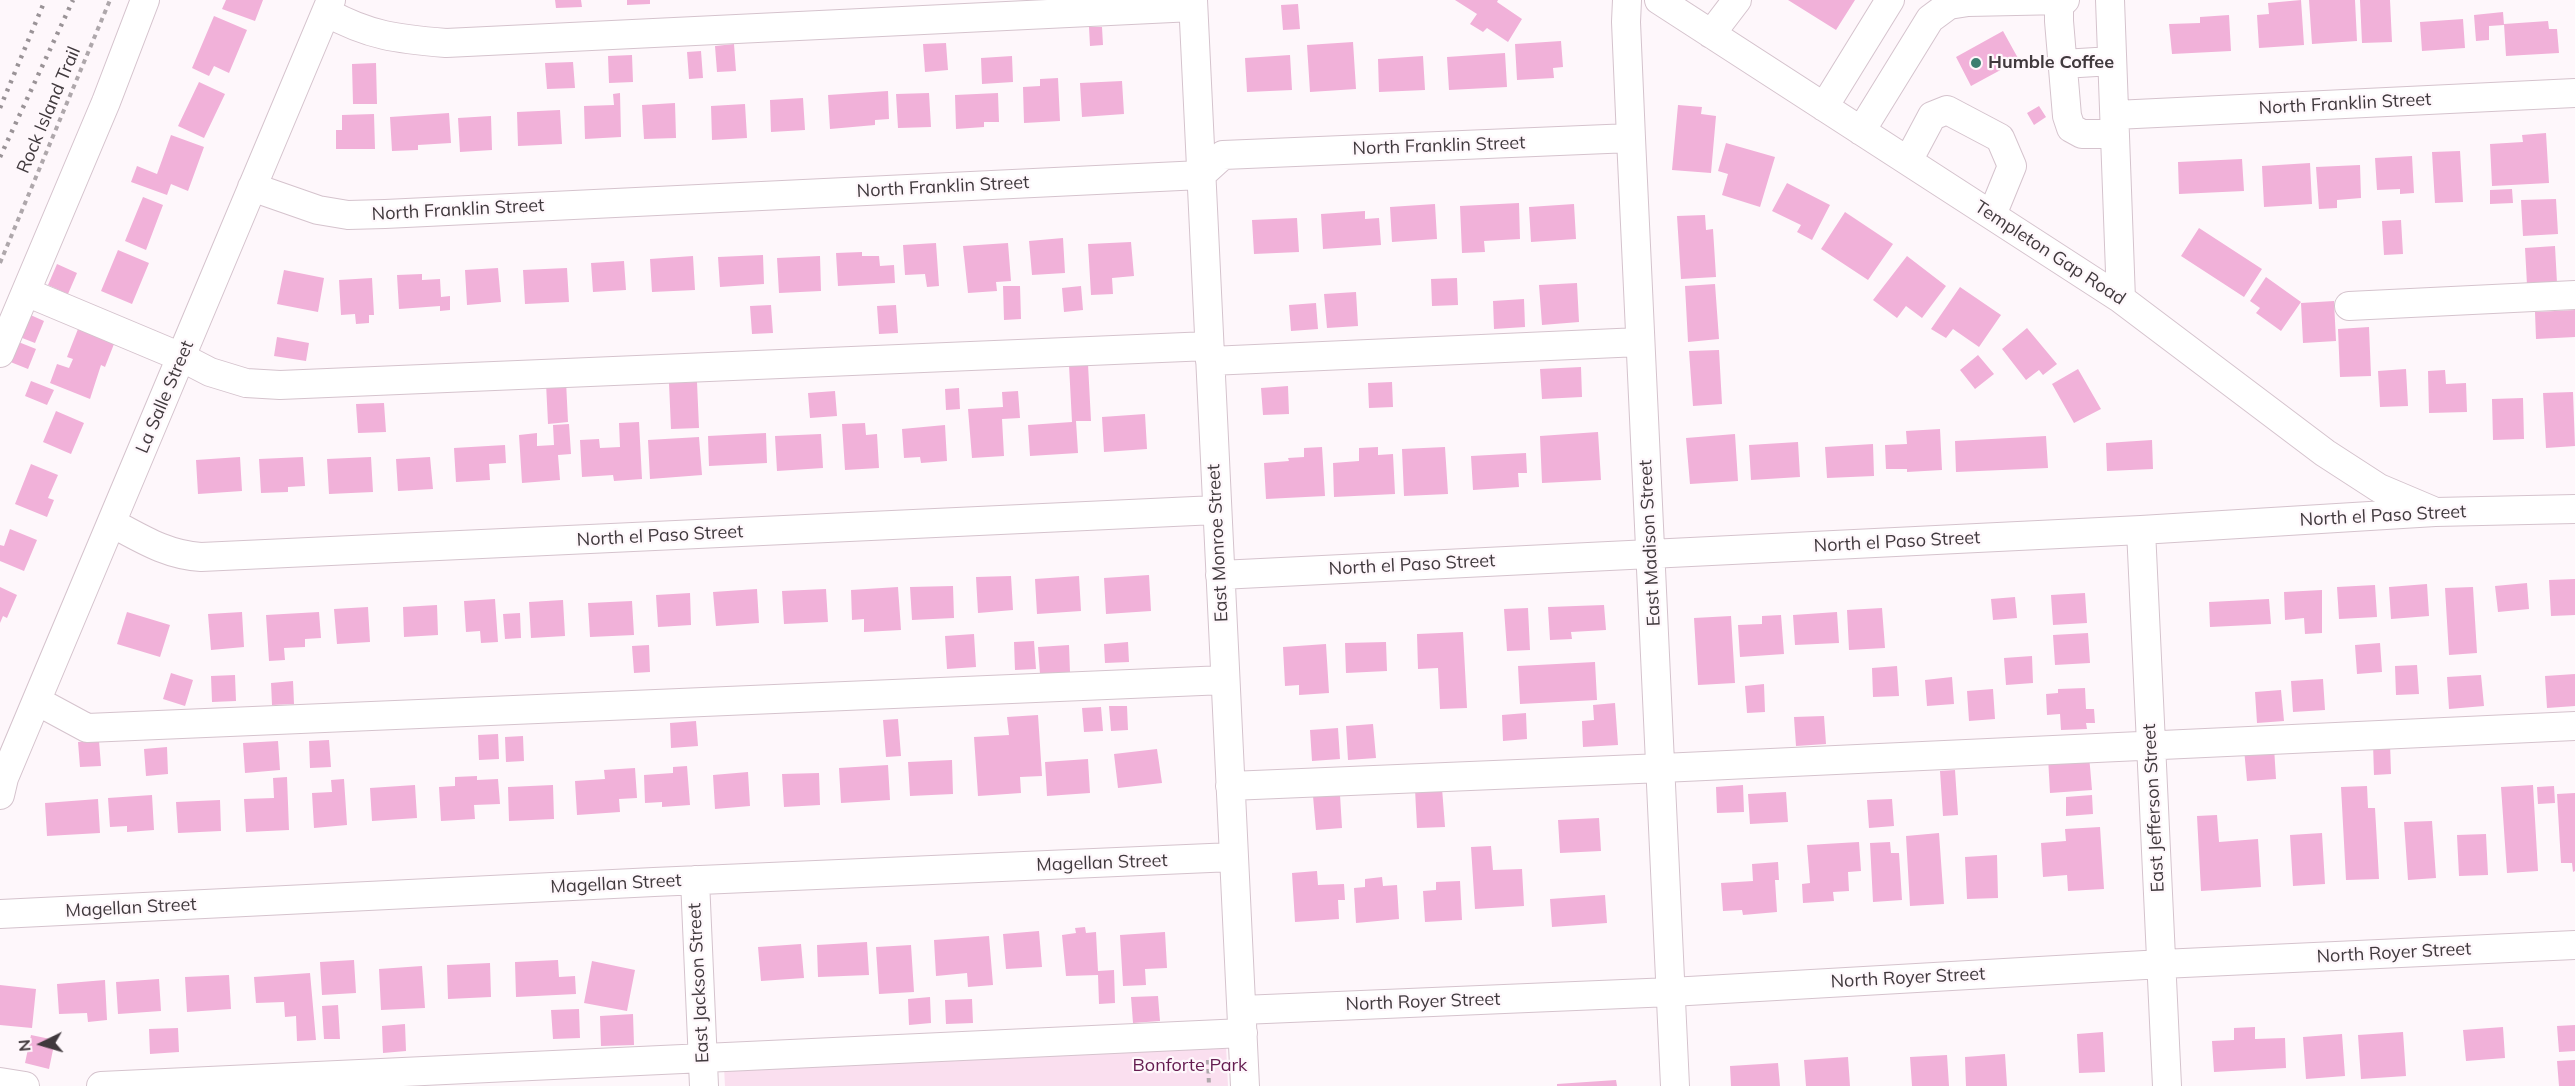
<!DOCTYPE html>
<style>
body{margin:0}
#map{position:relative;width:2575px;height:1086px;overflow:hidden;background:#fef7fb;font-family:Mulish,sans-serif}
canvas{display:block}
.north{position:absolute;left:12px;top:1014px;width:60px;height:60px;-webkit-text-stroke:4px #fef7fb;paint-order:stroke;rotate:265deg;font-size:16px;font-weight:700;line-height:24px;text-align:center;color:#40393d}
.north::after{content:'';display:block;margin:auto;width:21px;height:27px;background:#40393d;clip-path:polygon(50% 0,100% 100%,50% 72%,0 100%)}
</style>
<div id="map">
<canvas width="2575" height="1086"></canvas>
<div class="north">N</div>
</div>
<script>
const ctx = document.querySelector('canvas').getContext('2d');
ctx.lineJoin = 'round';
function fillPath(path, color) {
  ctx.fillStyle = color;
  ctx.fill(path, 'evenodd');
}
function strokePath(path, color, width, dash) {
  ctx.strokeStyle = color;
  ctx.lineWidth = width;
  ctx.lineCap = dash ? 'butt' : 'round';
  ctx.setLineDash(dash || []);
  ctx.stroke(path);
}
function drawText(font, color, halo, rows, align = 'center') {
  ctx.font = font + ' Mulish,sans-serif';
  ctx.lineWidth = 4.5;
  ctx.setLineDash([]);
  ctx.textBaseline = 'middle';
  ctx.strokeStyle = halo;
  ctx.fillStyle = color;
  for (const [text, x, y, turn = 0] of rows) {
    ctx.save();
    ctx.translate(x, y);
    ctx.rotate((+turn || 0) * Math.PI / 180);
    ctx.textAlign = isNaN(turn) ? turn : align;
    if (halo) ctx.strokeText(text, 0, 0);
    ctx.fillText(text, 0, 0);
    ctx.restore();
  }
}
fillPath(new Path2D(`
 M1226 1045 1228 1086H725L724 1067Z`), '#fadfef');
fillPath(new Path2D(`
 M226 0H263L255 21 222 9Z
 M555 0H581L582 7 556 8Z
 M627 0H650V4L627 5Z
 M1455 0H1498L1497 2 1522 19 1508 42 1487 28 1483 32 1470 24 1477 14Z
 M1788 0H1855L1836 30Z
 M2301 0 2304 45 2259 48 2257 15 2269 14 2268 3Z
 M2309 0H2355L2357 41 2312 44Z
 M2360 0H2390L2392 42 2362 43Z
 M1298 4 1300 29 1283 30 1281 5Z
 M2503 12 2504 25 2489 26V40L2476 41 2474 15Z
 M2229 15 2231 51 2172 54 2169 24 2200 23V17Z
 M214 16 247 30 229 73 214 66 209 76 192 68Z
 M2463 19 2465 48 2422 51 2420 22Z
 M2548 21 2549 29H2557L2559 53 2506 56 2504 24Z
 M1089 27H1102L1103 45 1090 46Z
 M2003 31 2019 60 1971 86 1956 57Z
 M1561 41 1563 67 1553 68 1554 78 1517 80 1515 44Z
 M1353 42 1356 89 1310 92 1307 45Z
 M946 43 948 70 925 72 923 44Z
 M734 44 736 71 717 72 715 46Z
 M701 51 703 78 689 79 687 52Z
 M1505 53 1507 87 1449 90 1447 57Z
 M632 55 633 82 609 83 608 56Z
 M1290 55 1292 90 1247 92 1245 58Z
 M1012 56 1013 82 982 84 981 58Z
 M1423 56 1425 90 1379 92 1378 59Z
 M573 62 575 88 547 89 545 63Z
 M376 63 377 104H353L352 64Z
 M1058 78 1060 121 1024 123 1023 87 1040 86V79Z
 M1122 81 1124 114 1082 117 1080 83Z
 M199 82 225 94 204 138 178 126Z
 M888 91 889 119 875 120V125L830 129 828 95Z
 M620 93 621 137 585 139 584 106 614 105 613 94Z
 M929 93 931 127 898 128 896 94Z
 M998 93 999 122H984V127L956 129 955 95Z
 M803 98 805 130 771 132 770 100Z
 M675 103 676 138 644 139 642 105Z
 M745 104 747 138 712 140 711 106Z
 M1678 105 1702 107 1701 114 1716 116 1711 173 1672 170Z
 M2039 106 2046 117 2034 125 2027 113Z
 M560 110 562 144 518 146 517 112Z
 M449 113 451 143 418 145V150L392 151 390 117Z
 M374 114 375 149H336V130H342V115Z
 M491 116 492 150 460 152 458 118Z
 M2546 133 2549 183 2492 186 2490 144 2523 142 2522 135Z
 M171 135 204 147 188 191 171 184 167 195 131 182 137 166 157 174Z
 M1726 143 1775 157 1760 207 1722 195 1728 174 1718 171Z
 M2460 151 2463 202 2435 203 2432 152Z
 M2412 156 2414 193 2400 194V189L2377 190 2375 158Z
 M2242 159 2244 191 2179 194 2178 162Z
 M2310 163 2312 204 2264 207 2262 166Z
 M2360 165 2361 198 2337 200V208L2319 209 2316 167Z
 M1787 183 1830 205 1812 240 1797 232 1801 225 1772 211Z
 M2512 189 2513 203 2490 204V190Z
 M143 197 163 205 146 250 125 241Z
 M2556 199 2558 234 2523 236 2521 200Z
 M1519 203 1520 239 1484 241 1485 252 1462 253 1460 206Z
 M1435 204 1437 239 1392 242 1390 207Z
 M1574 204 1576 239 1531 242 1529 207Z
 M1365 211V219L1379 218 1381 245 1323 249 1321 214Z
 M1845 212 1893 244 1868 280 1821 249Z
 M1705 215 1706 230 1713 229 1716 277 1681 279 1677 216Z
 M1297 218 1299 252 1254 254 1252 220Z
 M2401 220 2403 254 2384 255 2382 221Z
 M2199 228 2262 269 2244 297 2181 256Z
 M1063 238 1065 273 1032 275 1029 241Z
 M1131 242 1134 276 1112 278 1113 294 1091 295 1088 244Z
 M936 243 939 286 927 287 925 274 905 275 903 245Z
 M1008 243 1011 281 996 282 997 291 968 293 963 246Z
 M2555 246 2557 283 2527 285 2525 248Z
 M118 250 149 263 132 304 101 291Z
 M862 252V256H879L880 266 894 265 895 283 838 286 836 253Z
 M763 255 764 284 720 287 718 257Z
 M693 256 695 290 652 292 650 259Z
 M820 256 821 291 779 293 777 258Z
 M1907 256 1946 286 1922 318 1906 306 1897 318 1873 300Z
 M624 261 626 290 593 292 591 263Z
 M57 264 77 273 68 294 48 285Z
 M498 268 501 302 467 305 465 270Z
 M567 268 569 302 525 304 523 270Z
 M284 270 324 278 318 312 277 304Z
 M422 274V280L440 279 441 297 450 296V310L440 311V306L399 309 397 275Z
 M2266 277 2301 302 2281 331 2256 313 2260 308 2250 301Z
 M372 278 374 315H369V323L356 324 355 314 341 315 339 280Z
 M1457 278 1458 305 1432 306 1431 279Z
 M1577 283 1579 322 1542 325 1539 285Z
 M1715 284 1719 339 1688 342 1685 286Z
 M1003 286H1020L1021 319 1004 320Z
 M1081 286 1083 310 1064 312 1062 288Z
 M1960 287 2001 315 1979 347 1953 329 1946 338 1931 329Z
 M1356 292 1358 326 1327 328 1324 294Z
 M1524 299 1525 327 1494 329 1493 301Z
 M2334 301 2336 341 2303 343 2301 303Z
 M1316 303 1318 329 1291 331 1289 305Z
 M771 305 773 333 752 334 750 306Z
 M896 305 898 333 879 334 877 306Z
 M2575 310V337L2536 339 2535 312Z
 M26 313 44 321 35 343 17 336Z
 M2369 327 2371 376 2340 377 2338 329Z
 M2027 328 2057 364 2043 375 2039 370 2026 380 2002 349Z
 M78 329 114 344 105 367 101 365 90 399 50 383 57 364 69 368 73 359 67 357Z
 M277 337 309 343 306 361 274 356Z
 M16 341 36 349 28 369 8 361Z
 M1719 350 1722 404 1693 406 1689 351Z
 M1978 355 1994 374 1975 389 1960 370Z
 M1088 364 1091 421H1076L1078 453 1030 456 1028 425 1072 422 1069 365Z
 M1581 367 1582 397 1542 399 1540 369Z
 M2078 369 2101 409 2074 423 2052 384Z
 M2406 369 2408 406 2380 407 2378 371Z
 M2445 370 2446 384 2466 383 2467 412 2429 413 2428 371Z
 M31 381 54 390 47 405 25 396Z
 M566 381 568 422 548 424 546 383Z
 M697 382 699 428 671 429 669 383Z
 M1392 382 1393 407 1369 408 1368 383Z
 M1288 386 1289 414 1263 415 1261 388Z
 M959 388 960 409 946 410 945 389Z
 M835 391 837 416 810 418 808 393Z
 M1018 391 1020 418 1002 419 1004 456 972 458 968 409 1003 407 1002 392Z
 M2573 392 2575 446 2546 448 2543 393Z
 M2523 398 2524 439 2493 440 2492 399Z
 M384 403 386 432 358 433 356 404Z
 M56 411 84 423 71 454 43 442Z
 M1145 414 1147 449 1104 452 1102 417Z
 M639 422 642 479 614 481 613 475 582 477 580 440 599 439 600 448 620 447 619 423Z
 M865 423 866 435 877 434 879 468 845 470 842 424Z
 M569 424 571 454 558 455 560 480 522 483 519 435 537 433V446L554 445 553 425Z
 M945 425 947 461 921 463 920 457 904 458 902 429Z
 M1940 429 1942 470 1907 472V469H1886L1885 445 1907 444 1906 431Z
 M1598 432 1601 480 1542 483 1540 436Z
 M766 433 767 463 709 466 708 436Z
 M821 434 823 468 777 471 775 436Z
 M1735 434 1738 481 1690 484 1686 438Z
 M2046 436 2048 468 1956 472 1955 441Z
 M699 437 702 475 650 479 648 440Z
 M2152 440 2153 469 2107 471 2106 443Z
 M1798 442 1800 477 1751 480 1749 445Z
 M1873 444 1874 476 1827 478 1825 447Z
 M505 445 506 463 489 464 490 480 456 482 454 448Z
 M1322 447 1325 496 1266 499 1264 463 1289 461 1288 458 1304 457V448Z
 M1378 447V455L1393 454 1395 494 1334 497 1333 463 1359 461V448Z
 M1445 447 1448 494 1404 496 1402 449Z
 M1526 453 1527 473H1518L1519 487 1473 490 1471 456Z
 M240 457 242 491 198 494 196 460Z
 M303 457 305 486 288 487V492L261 493 259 459Z
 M371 457 373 492 329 494 327 459Z
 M430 457 433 489 398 491 396 459Z
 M31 464 58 475 48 498 54 500 47 517 15 504Z
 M10 529 37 540 24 571 0 561V545L4 546Z
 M1149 575 1151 611 1106 614 1104 578Z
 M1011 576 1013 610 978 613 976 577Z
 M1079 576 1081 611 1037 614 1035 579Z
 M2575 579V615L2551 616 2549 580Z
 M2527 583 2529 609 2498 612 2495 586Z
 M2427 584 2429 616 2391 619 2389 587Z
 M2375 585 2377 617 2339 619 2337 587Z
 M953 586 954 618 912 620 910 587Z
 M0 587 17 595 7 618 3 616 0 623Z
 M898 587 901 630 864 632V619L852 620 851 590Z
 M2473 587 2477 653 2449 655 2445 588Z
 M757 589 759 623 716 626 713 592Z
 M826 589 828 622 784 624 782 591Z
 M2322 590V633L2305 634 2304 618 2285 620 2284 592Z
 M690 593 691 625 658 627 656 595Z
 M2085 593 2087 623 2053 625 2051 595Z
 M2015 597 2017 618 1993 620 1991 599Z
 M495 599 498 642 481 643 480 631 466 632 464 601Z
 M2269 599 2271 624 2210 627 2209 602Z
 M563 600 565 636 531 638 529 602Z
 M632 601 634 635 590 637 588 603Z
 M437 605 438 635 404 637 403 607Z
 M1604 605 1606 630 1571 632 1572 639 1550 640 1548 607Z
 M368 607 370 642 337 644 334 609Z
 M1528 608 1530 650 1507 651 1504 609Z
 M1882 608 1885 648 1849 650 1847 610Z
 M127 612 170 625 160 657 117 644Z
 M242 612 244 647 211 650 208 614Z
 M319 612 321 638 305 639V647L284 648 285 660 269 661 266 615Z
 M1837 612 1839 643 1795 645 1793 615Z
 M520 613 521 638 505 639 503 614Z
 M1781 615 1784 654 1740 657 1738 625 1762 624V616Z
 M1731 616 1735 683 1698 685 1694 618Z
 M1463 632 1467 708 1440 709 1438 668 1418 669 1417 634Z
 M2088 633 2090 663 2055 665 2053 635Z
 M974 634 976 667 947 669 945 636Z
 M1034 641 1036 669 1015 670 1014 642Z
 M1128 642 1129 662 1105 663 1104 644Z
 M1386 642 1387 671 1346 673 1345 643Z
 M2380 643 2382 672 2357 674 2355 645Z
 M1326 644 1329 693 1299 695V685L1285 686 1283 647Z
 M649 645 650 672 634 673 632 646Z
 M1069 645 1070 672 1040 674 1038 647Z
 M2032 656 2033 683 2006 685 2004 658Z
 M1595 662 1597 700 1520 704 1518 666Z
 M2417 665 2419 694 2396 695 2395 666Z
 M1897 666 1899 696 1873 697 1872 668Z
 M171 673 193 680 185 706 163 699Z
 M2575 674V706L2547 708 2545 676Z
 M235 675 236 701 212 702 211 676Z
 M2481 675 2484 706 2449 709 2447 677Z
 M1952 677 1954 704 1927 706 1925 680Z
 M2323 679 2325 710 2293 712 2291 681Z
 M293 681 294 704 272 705 271 683Z
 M1764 684 1765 712 1747 713 1745 686Z
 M2085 688 2086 709H2094L2095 723H2086L2087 729 2061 730 2060 714 2047 715 2046 694 2058 693V689Z
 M1993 689 1995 719 1969 721 1967 691Z
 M2281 690 2284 721 2257 723 2255 692Z
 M1615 703 1618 745 1583 747 1582 721 1594 720 1593 705Z
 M1109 706H1127L1128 730 1111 731Z
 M1101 707 1103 731 1084 732 1082 708Z
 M1526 713 1527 739 1503 741 1502 715Z
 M1038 715 1042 776 1020 777 1021 793 978 796 974 737 1009 735 1007 717Z
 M1824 716 1826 744 1796 746 1794 717Z
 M898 719 901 756 886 757 883 720Z
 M696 721 698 746 671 748 670 723Z
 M1373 724 1376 758 1348 760 1346 726Z
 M1338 728 1340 759 1312 761 1310 730Z
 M498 734 499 759 479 760 478 735Z
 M523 736 524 761 506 762 505 737Z
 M329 740 331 767 310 768 309 741Z
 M99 741 101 766 80 767 78 742Z
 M278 741 280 770 245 773 243 743Z
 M2373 744H2390L2391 774 2374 775Z
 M167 747 168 774 146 776 144 749Z
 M2274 747 2276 779 2247 781 2244 749Z
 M1157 749 1162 783 1118 788 1114 754Z
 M2089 755 2092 790 2050 793 2048 757Z
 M1088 759 1090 793 1047 796 1045 762Z
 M952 760 953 794 910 796 908 762Z
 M888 765 890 800 841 803 839 768Z
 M687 766 690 805 662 807V802L645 803 644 775 673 773V767Z
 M635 768 637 798 619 799 620 812 577 815 575 781 605 779 604 770Z
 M1955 770 1958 815 1943 816 1940 771Z
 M748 772 750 806 715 809 713 775Z
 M819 773 820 805 784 807 782 774Z
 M477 776V780L498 779 500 804 474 805 475 819 441 821 439 787 455 786V777Z
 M287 777 289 830 246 832 244 799 274 798 273 778Z
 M344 779 347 825 314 828 312 793 332 792 331 780Z
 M415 785 417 818 372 821 370 788Z
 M553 785 554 819 509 821 508 787Z
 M1743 785 1744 812 1717 813 1716 787Z
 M2533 785 2538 871 2507 873 2501 787Z
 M2367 786 2368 808H2375L2379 879 2346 880 2341 787Z
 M2554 786 2555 803 2538 804 2537 787Z
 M1442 788 1445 827 1417 828 1415 789Z
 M1786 792 1788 822 1750 824 1748 794Z
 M2575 793V871L2573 872 2572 863H2561L2557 794Z
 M152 795 154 830 127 832V826L110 827 108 798Z
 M1340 795 1342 828 1316 830 1313 796Z
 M2092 795 2093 814 2066 816V797Z
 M98 799 100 833 47 836 45 803Z
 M1892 799 1894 826 1869 828 1867 800Z
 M220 800 221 831 178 833 176 802Z
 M2217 815 2219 842 2258 839 2261 887 2201 891 2197 816Z
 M1599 818 1601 851 1560 853 1558 820Z
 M2432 821 2436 878 2408 880 2404 822Z
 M2100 827 2104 889 2068 891 2067 875 2043 877 2041 843 2066 841 2065 829Z
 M1939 833 1944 904 1910 906 1906 836Z
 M2322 833 2325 884 2293 886 2290 835Z
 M2486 834 2488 875 2459 876 2457 835Z
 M1859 842 1861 871 1848 872 1849 891 1833 892 1834 901 1803 903 1802 884 1810 883 1807 845Z
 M1890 842 1891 853H1899L1902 900 1873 902 1870 843Z
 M1491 846 1493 870 1522 869 1524 906 1475 909 1471 847Z
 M1997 855 1998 898 1967 899 1965 857Z
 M1778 862 1779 880H1775L1777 912 1743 915 1742 910 1723 911 1721 883 1753 881 1752 864Z
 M1317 871 1318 885 1344 884 1345 900H1338L1339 919 1295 922 1292 873Z
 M1382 877 1383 886 1397 885 1399 919 1356 923 1354 888 1365 887V879Z
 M1460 881 1462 920 1425 922 1423 891 1436 890V882Z
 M1605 895 1607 923 1552 927 1550 899Z
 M1085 927 1086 933 1096 932 1098 971 1114 970 1115 1003 1099 1004 1098 975 1066 976 1062 935 1076 933 1075 928Z
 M1039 931 1042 967 1006 969 1003 934Z
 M1165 932 1167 968 1145 969 1146 985 1123 986 1120 935Z
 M989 936 993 985 968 987 967 973 936 976 934 940Z
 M867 942 869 975 818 977 817 945Z
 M801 944 804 978 761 981 758 947Z
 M911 945 914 992 879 994 876 947Z
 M354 960 356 993 322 995 320 962Z
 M558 960 559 977 575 976 576 994 516 997 515 962Z
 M592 961 635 970 627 1011 584 1003Z
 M490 963 491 997 448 999 447 965Z
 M422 966 425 1008 381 1010 379 969Z
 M310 973 316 1040 297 1041 296 1016 285 1017 284 1002 256 1003 254 977Z
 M229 975 231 1009 187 1012 185 977Z
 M159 979 161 1011 118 1014 116 982Z
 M105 980 107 1020 88 1022 87 1013 59 1014 57 984Z
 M0 985 36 989 32 1028 0 1025Z
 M1158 996 1160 1021 1133 1023 1131 997Z
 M930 997 931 1023 909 1025 908 999Z
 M972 999 973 1023 946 1024 945 1000Z
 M338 1005 340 1039H324L322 1006Z
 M579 1009 580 1038 553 1039 551 1010Z
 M633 1014 634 1045 601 1046 600 1016Z
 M405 1024 406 1051 383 1053 382 1026Z
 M2575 1025V1051L2559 1052 2557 1026Z
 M2255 1027V1039L2285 1038 2286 1068 2214 1072 2212 1041 2234 1040V1028Z
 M2503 1027 2505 1058 2466 1061 2463 1030Z
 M178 1028 179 1052 150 1054 149 1029Z
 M2103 1032 2105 1072 2079 1073 2077 1034Z
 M2403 1032 2406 1076 2361 1079 2358 1035Z
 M2342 1034 2345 1076 2306 1079 2303 1037Z
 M31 1035 55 1040 49 1069 25 1063Z
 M2005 1054 2007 1086H1966L1965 1057Z
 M1947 1055 1949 1086H1912L1910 1057Z
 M1848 1057 1850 1086H1806L1804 1060Z
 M2575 1060V1086H2559L2557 1061Z
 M1778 1063 1780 1086H1731L1730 1066Z
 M1616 1080 1617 1086H1557V1084Z`), '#f1b1d9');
const minor = new Path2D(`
 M1193 0 1245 1086
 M1627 0 1626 22 1631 138 1675 1086
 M1659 0 2121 299 2325 453 2379 488 2431 510
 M2065 0 2059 5V21L2067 116 2071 128 2082 134H2115
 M2110 0 2121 299
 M326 12C369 36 398 39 446 43L1193 7
 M1711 34 1737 0
 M2063 64 2112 61
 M1824 107 1890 0
 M2115 115 2575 93
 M1861 131 1930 19 1949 5 1968 2 2064 0
 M1908 161 1932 116 1947 110 2000 138 2012 166 1992 215
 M252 187 318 210 348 215 385 214 1201 175 1223 155 1631 138
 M26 292 181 357 210 372 246 383 280 385 1209 346
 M2349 306 2575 295
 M0 353 106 102 145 0
 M1210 361 1640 342
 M112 523C142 539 167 555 201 557L1216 510
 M2141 530 2167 1086
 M1220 575 2141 530 2435 512 2575 509
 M37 701 87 728 1225 680
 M1230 786 1662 768 2575 726
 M0 795 4 778 331 0
 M695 880 704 1086
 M0 914 654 882 1233 857
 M1242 1010 1671 992 2162 964 2575 945
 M0 1082 25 1086
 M101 1086 1243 1033`);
strokePath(minor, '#d5c3cd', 30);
strokePath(new Path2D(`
 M0 263 110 0
 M1208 1060 1209 1086`), '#aea7ab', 4, [4.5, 4.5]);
strokePath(minor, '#fff', 28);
strokePath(new Path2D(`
 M0 108 45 0
 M0 157 73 0`), '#9a9397', 4.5, [3, 6]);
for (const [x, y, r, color] of [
 [1976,63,6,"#3c7f71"]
]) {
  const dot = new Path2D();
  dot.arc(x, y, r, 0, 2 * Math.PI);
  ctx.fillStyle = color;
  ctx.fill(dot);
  strokePath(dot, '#fef7fb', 2);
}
drawText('bold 18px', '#40393d', '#fef7fb', [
 ["Humble Coffee",1988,63]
], 'left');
drawText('18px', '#40393d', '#fef7fb', [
 ["North Franklin Street",2345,104,-3],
 ["Rock Island Trail",49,110,-67],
 ["North Franklin Street",1439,146,-2],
 ["North Franklin Street",943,187,-3],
 ["North Franklin Street",458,210,-3],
 ["Templeton Gap Road",2050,253,33],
 ["La Salle Street",165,397,-67],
 ["North el Paso Street",2383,516,-3],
 ["North el Paso Street",660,536,-3],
 ["North el Paso Street",1897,542,-3],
 ["East Monroe Street",1218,543,-93],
 ["East Madison Street",1650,543,-93],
 ["North el Paso Street",1412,565,-3],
 ["East Jefferson Street",2154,808,-93],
 ["Magellan Street",1102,863,-2],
 ["Magellan Street",616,884,-3],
 ["Magellan Street",131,908,-3],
 ["North Royer Street",2394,953,-3],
 ["North Royer Street",1908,978,-3],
 ["East Jackson Street",699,983,-93],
 ["North Royer Street",1423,1002,-2]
]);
drawText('18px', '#641c50', '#fef7fb', [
 ["Bonforte Park",1190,1066]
]);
</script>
